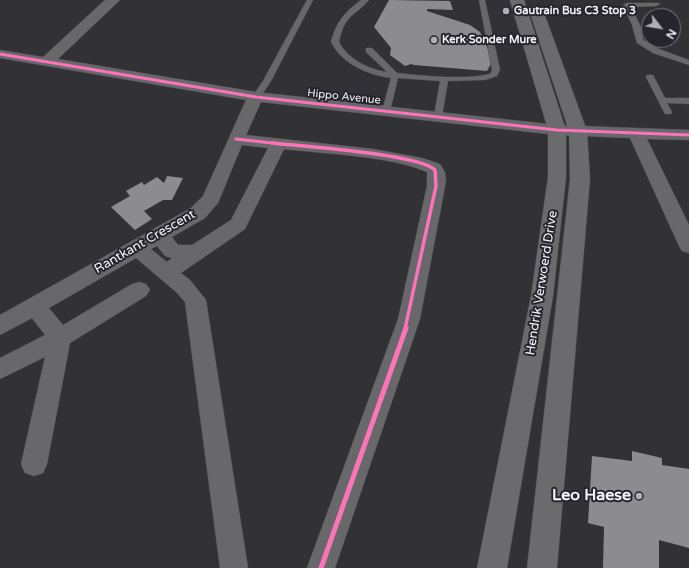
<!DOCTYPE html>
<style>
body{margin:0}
#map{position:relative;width:689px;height:568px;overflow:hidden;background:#313136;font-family:"Varela Round",sans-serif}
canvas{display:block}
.north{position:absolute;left:641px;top:8px;width:40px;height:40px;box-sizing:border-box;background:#26252e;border:1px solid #78777f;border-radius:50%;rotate:121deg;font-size:11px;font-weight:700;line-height:16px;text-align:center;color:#f4f3f9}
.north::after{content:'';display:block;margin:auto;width:14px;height:18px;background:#b0afb5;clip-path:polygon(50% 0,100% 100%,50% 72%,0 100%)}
</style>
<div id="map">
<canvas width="689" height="568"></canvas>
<div class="north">N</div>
</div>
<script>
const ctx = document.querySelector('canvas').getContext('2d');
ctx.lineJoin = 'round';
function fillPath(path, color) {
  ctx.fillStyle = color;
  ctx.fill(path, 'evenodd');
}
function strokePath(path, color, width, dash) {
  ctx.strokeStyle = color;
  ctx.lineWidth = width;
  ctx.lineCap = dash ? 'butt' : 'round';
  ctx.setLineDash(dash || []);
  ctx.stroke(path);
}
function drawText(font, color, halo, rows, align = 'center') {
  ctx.font = font + ' "Varela Round",sans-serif';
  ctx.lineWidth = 4;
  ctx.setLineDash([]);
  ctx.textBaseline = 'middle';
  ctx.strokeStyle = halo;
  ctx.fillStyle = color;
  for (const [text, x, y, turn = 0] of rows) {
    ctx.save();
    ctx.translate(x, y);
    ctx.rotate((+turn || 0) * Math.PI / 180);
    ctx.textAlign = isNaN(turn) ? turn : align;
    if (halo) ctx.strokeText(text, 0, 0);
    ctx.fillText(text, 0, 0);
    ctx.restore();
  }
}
fillPath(new Path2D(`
 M389 0 450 1 453 10 427 9V11L470 25 480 32 493 60 487 71 414 65 411 64 405 66 390 55 391 48 374 27Z
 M167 176 183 178 172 200H163L144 211 152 219 135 230 111 207 130 196 126 191 142 182 144 185 157 177 164 183Z
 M632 451 662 458V465L689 469V548L659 540V568H603L604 527 588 523 592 456 632 461Z`), '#8c8b90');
const lane = new Path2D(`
 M307 0H313L271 81 259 99H253L252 97 263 81Z
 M361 0H369C353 18 345 14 339 42 347 58 369 70 387 72L366 52V48H372L397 73C426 76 462 80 490 74L492 70 479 0H485L500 70 497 76 485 80 448 81 442 116 438 119 434 116 440 81 398 78 390 111 389 113H383L382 111 391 78C368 75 342 64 331 42 336 22 345 12 361 0Z
 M627 3H658L660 4 656 6 631 7 640 25 643 40 659 49 689 60V65L653 53 637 43 632 25 623 5Z
 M647 75H653L665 98H689V104L667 103 672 112 671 114H665L646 77Z`);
const street = new Path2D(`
 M105 0H120L58 59 256 92 557 125 689 130V140L647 139 689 225V253L682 251 679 246 630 138 557 135 261 102 246 135 373 149 422 158 440 164 445 172 446 181 420 319 335 568H307L398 319 427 186V172C390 156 325 154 284 149L245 229 181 273 190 280 206 300 248 568H220L185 302 176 292 136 258 49 308 63 325 132 284 139 282 146 284 150 290 146 296 70 343 47 464 43 473 34 476 25 473 21 464 45 357 0 379V358L45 335 32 318 0 335V315L191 208 203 196 246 100 0 58V50L43 57ZM242 145 268 148 231 220 192 245H178L172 237 205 218 218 203ZM157 246 165 256 172 258 167 262 151 249Z`);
const secondary = new Path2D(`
 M510 0H524L566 130V177L553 296 507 568H477L531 296 548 177V130Z
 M536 6 541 7 543 10 587 131 590 179 557 568H527L570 179 569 131 529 10 531 7Z`);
strokePath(lane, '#4d4d50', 1);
strokePath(street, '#4d4d50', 1);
strokePath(secondary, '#4d4d50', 1);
fillPath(lane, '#68686a');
fillPath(street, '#68686a');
fillPath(secondary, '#6b6a6d');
strokePath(new Path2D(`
 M0 54 256 97 557 130 689 135
 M236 139 281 144`), '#fb73b8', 3);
strokePath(new Path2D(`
 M272 143C300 146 419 154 435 170L436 186 405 329`), '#fb73b8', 3.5);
strokePath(new Path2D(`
 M321 568 406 328`), '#fb73b8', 5);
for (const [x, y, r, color] of [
 [506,11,4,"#b0afb5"],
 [434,40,4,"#b0afb5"],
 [639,496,4,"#b0afb5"]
]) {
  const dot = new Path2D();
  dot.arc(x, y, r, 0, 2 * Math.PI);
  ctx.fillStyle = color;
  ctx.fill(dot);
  strokePath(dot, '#26252e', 1.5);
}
drawText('bold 11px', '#f4f3f9', '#26252e', [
 ["Gautrain Bus C3 Stop 3",514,11],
 ["Kerk Sonder Mure",442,40]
], 'left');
drawText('11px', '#f4f3f9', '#26252e', [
 ["Hippo Avenue",344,97,6]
]);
drawText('13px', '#f4f3f9', '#26252e', [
 ["Rantkant Crescent",145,242,-30],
 ["Hendrik Verwoerd Drive",542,283,-81]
]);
drawText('bold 16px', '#f4f3f9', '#26252e', [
 ["Leo Haese",631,496]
], 'right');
</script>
